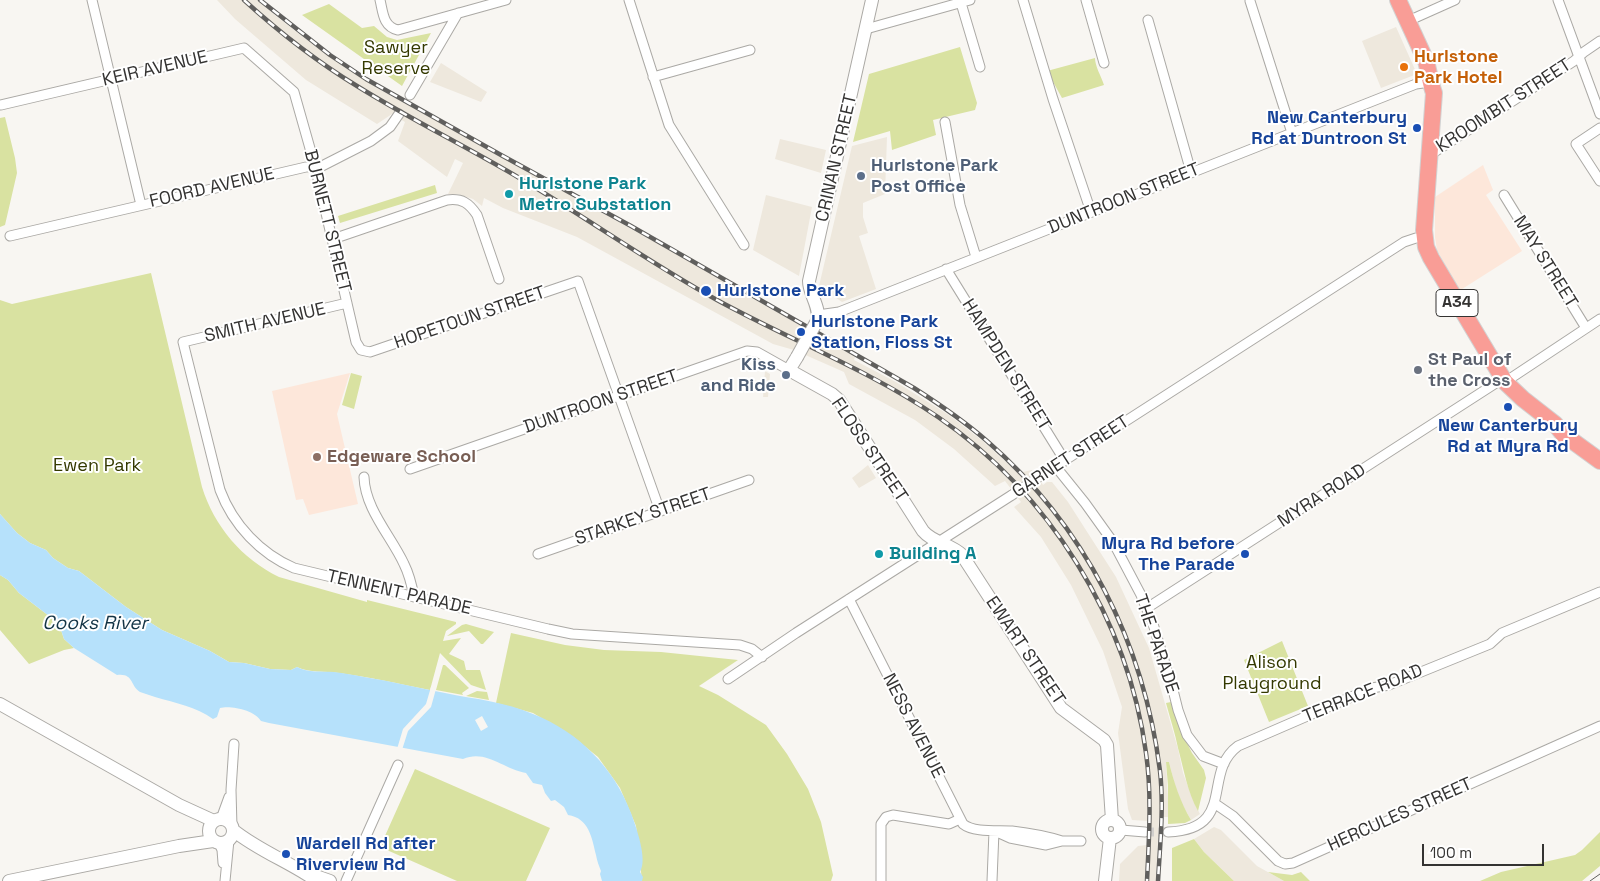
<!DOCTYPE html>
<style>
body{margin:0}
#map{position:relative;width:1600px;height:881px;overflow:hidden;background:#f8f6f2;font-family:"Space Grotesk",sans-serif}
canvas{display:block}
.scale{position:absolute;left:1422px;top:844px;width:122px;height:22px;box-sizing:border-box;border:2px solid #343332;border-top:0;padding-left:6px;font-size:15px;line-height:18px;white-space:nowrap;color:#343332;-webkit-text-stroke:4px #fff;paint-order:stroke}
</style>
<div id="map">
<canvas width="1600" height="881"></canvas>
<div class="scale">100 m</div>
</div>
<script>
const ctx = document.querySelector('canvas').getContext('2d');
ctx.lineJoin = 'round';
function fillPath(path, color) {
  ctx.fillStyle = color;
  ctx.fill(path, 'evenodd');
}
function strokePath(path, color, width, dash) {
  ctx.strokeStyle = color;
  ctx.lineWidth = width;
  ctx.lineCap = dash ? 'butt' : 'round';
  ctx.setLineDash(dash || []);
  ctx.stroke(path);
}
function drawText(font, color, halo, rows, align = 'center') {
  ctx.font = font + ' "Space Grotesk",sans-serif';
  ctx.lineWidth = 4;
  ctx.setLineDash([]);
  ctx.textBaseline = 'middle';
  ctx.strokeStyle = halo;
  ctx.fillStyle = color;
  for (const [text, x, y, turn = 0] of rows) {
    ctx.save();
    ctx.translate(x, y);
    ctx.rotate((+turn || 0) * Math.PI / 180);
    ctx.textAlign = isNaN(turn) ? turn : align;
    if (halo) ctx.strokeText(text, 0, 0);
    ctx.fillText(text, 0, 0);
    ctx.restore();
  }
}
fillPath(new Path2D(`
 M217 0H258L276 16 311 43 344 67 379 89 662 246 855 357 854 360 896 382 949 415 984 442 1018 473 1032 470 1043 485 1047 482H1052L1068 502 1116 577 1149 648 1178 749 1183 773 1194 802 1200 814 1191 820 1182 804 1175 786 1169 762H1166L1169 817H1159L1156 881H1119L1120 864 1138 846 1147 845 1148 821 1132 820 1128 809 1118 733 1122 707 1103 651 1071 585 1041 537 1014 507 1021 502 1005 481 995 486 954 449 915 420 849 384 844 372 794 350 773 344 577 237 503 208 484 198 482 206 473 199 457 194H448L463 163 455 159 447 177 398 141 405 122 392 114 377 124 306 80 235 19Z
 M1396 27 1417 74 1381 88 1362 41Z
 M441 63 487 92 481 102 430 82Z
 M887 137 885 194 863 203V217L868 233 859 236 876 289 842 302 819 286 852 146Z
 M780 139 826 150 821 173 775 159Z
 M766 195 812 207 799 276 753 250Z
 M765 371 770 374 768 397H763Z
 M868 465 876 478 859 488 852 478Z
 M1214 827 1221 830 1257 866 1284 881H1234L1204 852 1194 839Z`), '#eee8dd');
fillPath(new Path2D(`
 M1483 165 1493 190 1486 195 1522 251 1459 291 1437 250 1435 237V197Z
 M350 373 337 414 358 504 309 515 303 499 296 500 272 391Z`), '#fde7da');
fillPath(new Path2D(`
 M329 4 362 28 374 26 387 37 397 40 431 33 402 86 302 15Z
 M960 47 977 103 975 110 933 120 936 135 892 150 890 131 853 142 869 74Z
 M1095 58C1095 66 1101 76 1104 85L1062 98 1047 71Z
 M5 117 15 158 17 173 5 225 0 227V118Z
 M435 185 437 193 340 223 338 216Z
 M151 273 202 487C214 526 242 559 279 577L367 602V600L456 622V624L446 631 443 641 461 638 449 654 464 661 466 670H480L486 690 471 685 440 653 430 690C400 684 369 677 339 673 324 671 310 673 297 667L291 670 270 669 244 663 229 662 210 651 162 630 126 607 79 571 68 568 53 558 46 550 30 543 17 533 0 514V300L12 304Z
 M351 373 362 376 354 409 342 405Z
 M0 575 8 580 19 593 53 619 60 627 64 639 74 648 64 650 29 664 0 630Z
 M466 624 494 632 483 644H481L469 631 447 636 462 625Z
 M511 633 565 645 604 650 661 652 738 660 699 686 718 695 766 725 787 754 808 789 821 822 833 875 831 881H642L636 826 620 788 598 757 573 737 533 713 496 703Z
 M1282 641 1308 706 1269 722 1244 660Z
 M443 665H445L469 688 462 693 463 695 436 690Z
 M477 691 487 692 489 700 466 696Z
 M1171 702 1182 733 1192 753 1204 770 1206 778 1198 811C1187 791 1184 770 1178 748 1175 733 1170 718 1166 703Z
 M1166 762H1169C1174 783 1180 801 1191 820L1185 823 1168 824V786Z
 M415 769 550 828 526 881H457L380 847Z
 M1600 832V866L1582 881H1480L1501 872 1575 855 1582 850Z
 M1194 839 1204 852 1234 881H1172V848Z
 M1268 872 1292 875 1301 872 1310 881H1284Z`), '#d9e2a1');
fillPath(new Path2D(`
 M0 514 17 533 30 543 46 550 53 558 68 568 79 571 126 607 162 630 210 651 229 662 244 663 270 669 291 670 297 667C309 673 321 671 334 672 344 673 354 675 364 677 391 681 418 688 445 693 474 699 506 702 533 714 579 732 614 768 631 813 636 827 648 859 640 872L643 877 642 881H602L600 874 601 871C599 866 597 861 596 855 592 838 589 818 568 815L564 807 555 800 551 801 545 793 542 785 533 783 526 773C503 769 486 749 463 759L269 723 261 721C255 710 230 705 220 708L217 717 213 719C196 707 176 703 155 697 150 695 145 694 140 692 130 686 134 673 117 675L74 648 64 639 60 627 53 619 19 593 8 580 0 575Z`), '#b6e1fb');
fillPath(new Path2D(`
 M431 687 436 689 431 707 408 731 402 750 397 749 403 729 426 704Z
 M482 716 488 727 481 731 475 720Z`), '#f8f6f2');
strokePath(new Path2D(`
 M1145 832H1168`), '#d1cfcc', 9, [9, 4.5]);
const street = new Path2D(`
 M92 0 141 205
 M380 0C383 12 383 27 398 30L506 0
 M629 0 669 125 744 245
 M1023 0 1053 99 1091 212
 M1086 0 1104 63
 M1558 0 1600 114
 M1250 1 1292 133
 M961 3 980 67
 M1148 20 1191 172
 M1408 21 1455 0
 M866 29 970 0
 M653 77 750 50
 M410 95 458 13
 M1 105 244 48 294 92 315 166 356 342 361 350 370 352 578 281 660 511
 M945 122 960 205 976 257
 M1600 128 1576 144 1600 181
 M1430 155 1574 61 1584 52 1600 41
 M1504 195 1586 328
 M10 236 306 167 322 166 371 141 390 127 399 114
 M333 239 447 200C462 198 469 203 477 215L499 279
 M946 269 1065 461
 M347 303 183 342 220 490C233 525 261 554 294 568L548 629 572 634 740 645 752 649 762 657
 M818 315 839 312 1416 84 1430 82
 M1505 382 1600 319
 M1056 467 1085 503 1113 542 1141 595 1154 627 1173 690 1178 710 1187 735 1203 756 1224 764
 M410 469 747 351 757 352 789 370
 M1042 475 1404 242 1416 238
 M364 477C365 509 391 536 404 564 409 574 412 586 414 597
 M538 554 749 480
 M849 599 963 824C974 833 998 830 1012 831 1029 833 1046 836 1062 841
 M1147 608 1496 383
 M728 679 796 633 1012 495
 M1214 803 1233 816 1278 861 1285 864 1293 863 1600 726
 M221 819 229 797
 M232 827 231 790 234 744
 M1121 830 1145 832
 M1168 832C1238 829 1201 773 1238 746L1372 688 1389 685 1490 644 1502 633 1600 592
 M999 833 1010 838 1046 845 1062 841H1081
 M219 843 222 850 223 863
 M225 881 229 840
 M346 881 398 765
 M881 881V824L886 817 893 815 949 824 960 819
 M992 881 994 831`);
const secondary = new Path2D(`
 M817 321C821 307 809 295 809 281L872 0
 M797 357 789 370 832 394 839 400 923 531C933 543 951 544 962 555L1061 708 1104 740 1107 745 1112 820
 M0 704 179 805 214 821
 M209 831a12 12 0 1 1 24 0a12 12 0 1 1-24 0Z
 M1102 829a9 9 0 1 1 18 0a9 9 0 1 1-18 0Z
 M233 830C259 851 290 862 317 881
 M310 874 330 881
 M9 881 179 846 213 841
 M1105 881 1110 838`);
const highway = new Path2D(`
 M1398 0 1426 61C1429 72 1430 82 1434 93L1424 230 1426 247 1431 258 1505 382 1523 399 1555 424 1563 434 1600 461`);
strokePath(street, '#aba9a5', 11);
strokePath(secondary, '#aba9a5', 14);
strokePath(highway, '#d2d2d2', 18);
strokePath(street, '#fff', 9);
strokePath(secondary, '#fff', 12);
strokePath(highway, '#f99d96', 16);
strokePath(new Path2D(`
 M1590 881 1600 874`), '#605f5d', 1);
const rail = new Path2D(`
 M244 0C279 32 316 61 357 86 410 119 467 147 521 179 587 218 650 263 717 300 790 340 869 370 938 417 1049 493 1128 619 1146 753 1152 795 1149 838 1147 881
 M260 0 330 55 366 79 501 155 631 226 914 388C939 404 964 421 987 441 1085 526 1144 643 1160 771 1164 807 1160 845 1158 881`);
strokePath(rail, '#605f5d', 4.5);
strokePath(rail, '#fff', 2.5, [8]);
const streetBridge = new Path2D(`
 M1012 495 1042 475`);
const secondaryBridge = new Path2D(`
 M797 357 817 321`);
strokePath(streetBridge, '#aba9a5', 11, []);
strokePath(secondaryBridge, '#aba9a5', 14, []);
strokePath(streetBridge, '#fff', 9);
strokePath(secondaryBridge, '#fff', 12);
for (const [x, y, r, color] of [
 [1404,67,5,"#e8710a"],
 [1417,128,5,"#1a4fb4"],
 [861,176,5,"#5c6f8a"],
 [509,194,5,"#0f9aa8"],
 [706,291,6,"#1a4fb4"],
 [801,332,5,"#1a4fb4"],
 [1418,370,5,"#6b7280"],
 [786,375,5,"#5c6f8a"],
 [1508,407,5,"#1a4fb4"],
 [317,457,5,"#8d6e63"],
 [879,554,5,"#0f9aa8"],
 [1245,554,5,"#1a4fb4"],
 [286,854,5,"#1a4fb4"]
]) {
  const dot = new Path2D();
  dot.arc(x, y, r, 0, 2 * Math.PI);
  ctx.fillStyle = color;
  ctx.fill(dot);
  strokePath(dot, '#fff', 2);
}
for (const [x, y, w] of [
 [1457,303,42]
]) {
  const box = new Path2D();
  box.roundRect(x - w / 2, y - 13.5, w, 27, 4);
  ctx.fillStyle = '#fff';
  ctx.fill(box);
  strokePath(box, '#343332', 1);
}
drawText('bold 16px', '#343332', null, [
 ["A34",1457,303]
]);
drawText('18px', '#343900', '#fff', [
 ["Sawyer",396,48],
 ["Reserve",396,69],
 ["Ewen Park",97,466],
 ["Alison",1272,663],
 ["Playground",1272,684]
]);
drawText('bold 18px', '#c56008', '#fff', [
 ["Hurlstone",1414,57],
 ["Park Hotel",1414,78]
], 'left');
drawText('18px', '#343332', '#fff', [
 ["KEIR AVENUE",155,69,-13],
 ["KROOMBIT STREET",1504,106,-33],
 ["CRINAN STREET",837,158,-77],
 ["FOORD AVENUE",212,188,-13],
 ["DUNTROON STREET",1124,199,-22],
 ["BURNETT STREET",327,221,76],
 ["MAY STREET",1545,262,58],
 ["HOPETOUN STREET",470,318,-19],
 ["SMITH AVENUE",265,323,-13],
 ["HAMPDEN STREET",1006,365,58],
 ["DUNTROON STREET",601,402,-19],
 ["FLOSS STREET",869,450,56],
 ["GARNET STREET",1071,457,-33],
 ["MYRA ROAD",1322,496,-33],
 ["STARKEY STREET",643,517,-19],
 ["TENNENT PARADE",399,593,13],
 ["THE PARADE",1156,644,71],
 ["EWART STREET",1025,651,56],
 ["TERRACE ROAD",1363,694,-22],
 ["NESS AVENUE",913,726,63],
 ["HERCULES STREET",1400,815,-24]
]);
drawText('bold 18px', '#164399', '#fff', [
 ["New Canterbury",1407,118,"right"],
 ["Rd at Duntroon St",1407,139,"right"],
 ["Hurlstone Park",717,291],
 ["Hurlstone Park",811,322],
 ["Station, Floss St",811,343],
 ["New Canterbury",1508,426,"center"],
 ["Rd at Myra Rd",1508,447,"center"],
 ["Myra Rd before",1235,544,"right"],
 ["The Parade",1235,565,"right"],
 ["Wardell Rd after",296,844],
 ["Riverview Rd",296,865]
], 'left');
drawText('bold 18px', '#4e5e75', '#fff', [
 ["Hurlstone Park",871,166],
 ["Post Office",871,187],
 ["Kiss",776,365,"right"],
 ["and Ride",776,386,"right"]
], 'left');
drawText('bold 18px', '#0d838f', '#fff', [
 ["Hurlstone Park",519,184],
 ["Metro Substation",519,205],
 ["Building A",889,554]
], 'left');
drawText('bold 18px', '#5b616d', '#fff', [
 ["St Paul of",1428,360],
 ["the Cross",1428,381]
], 'left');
drawText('bold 18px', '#785e54', '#fff', [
 ["Edgeware School",327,457]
], 'left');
drawText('italic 19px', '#133446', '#fff', [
 ["Cooks River",95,624]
]);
</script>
